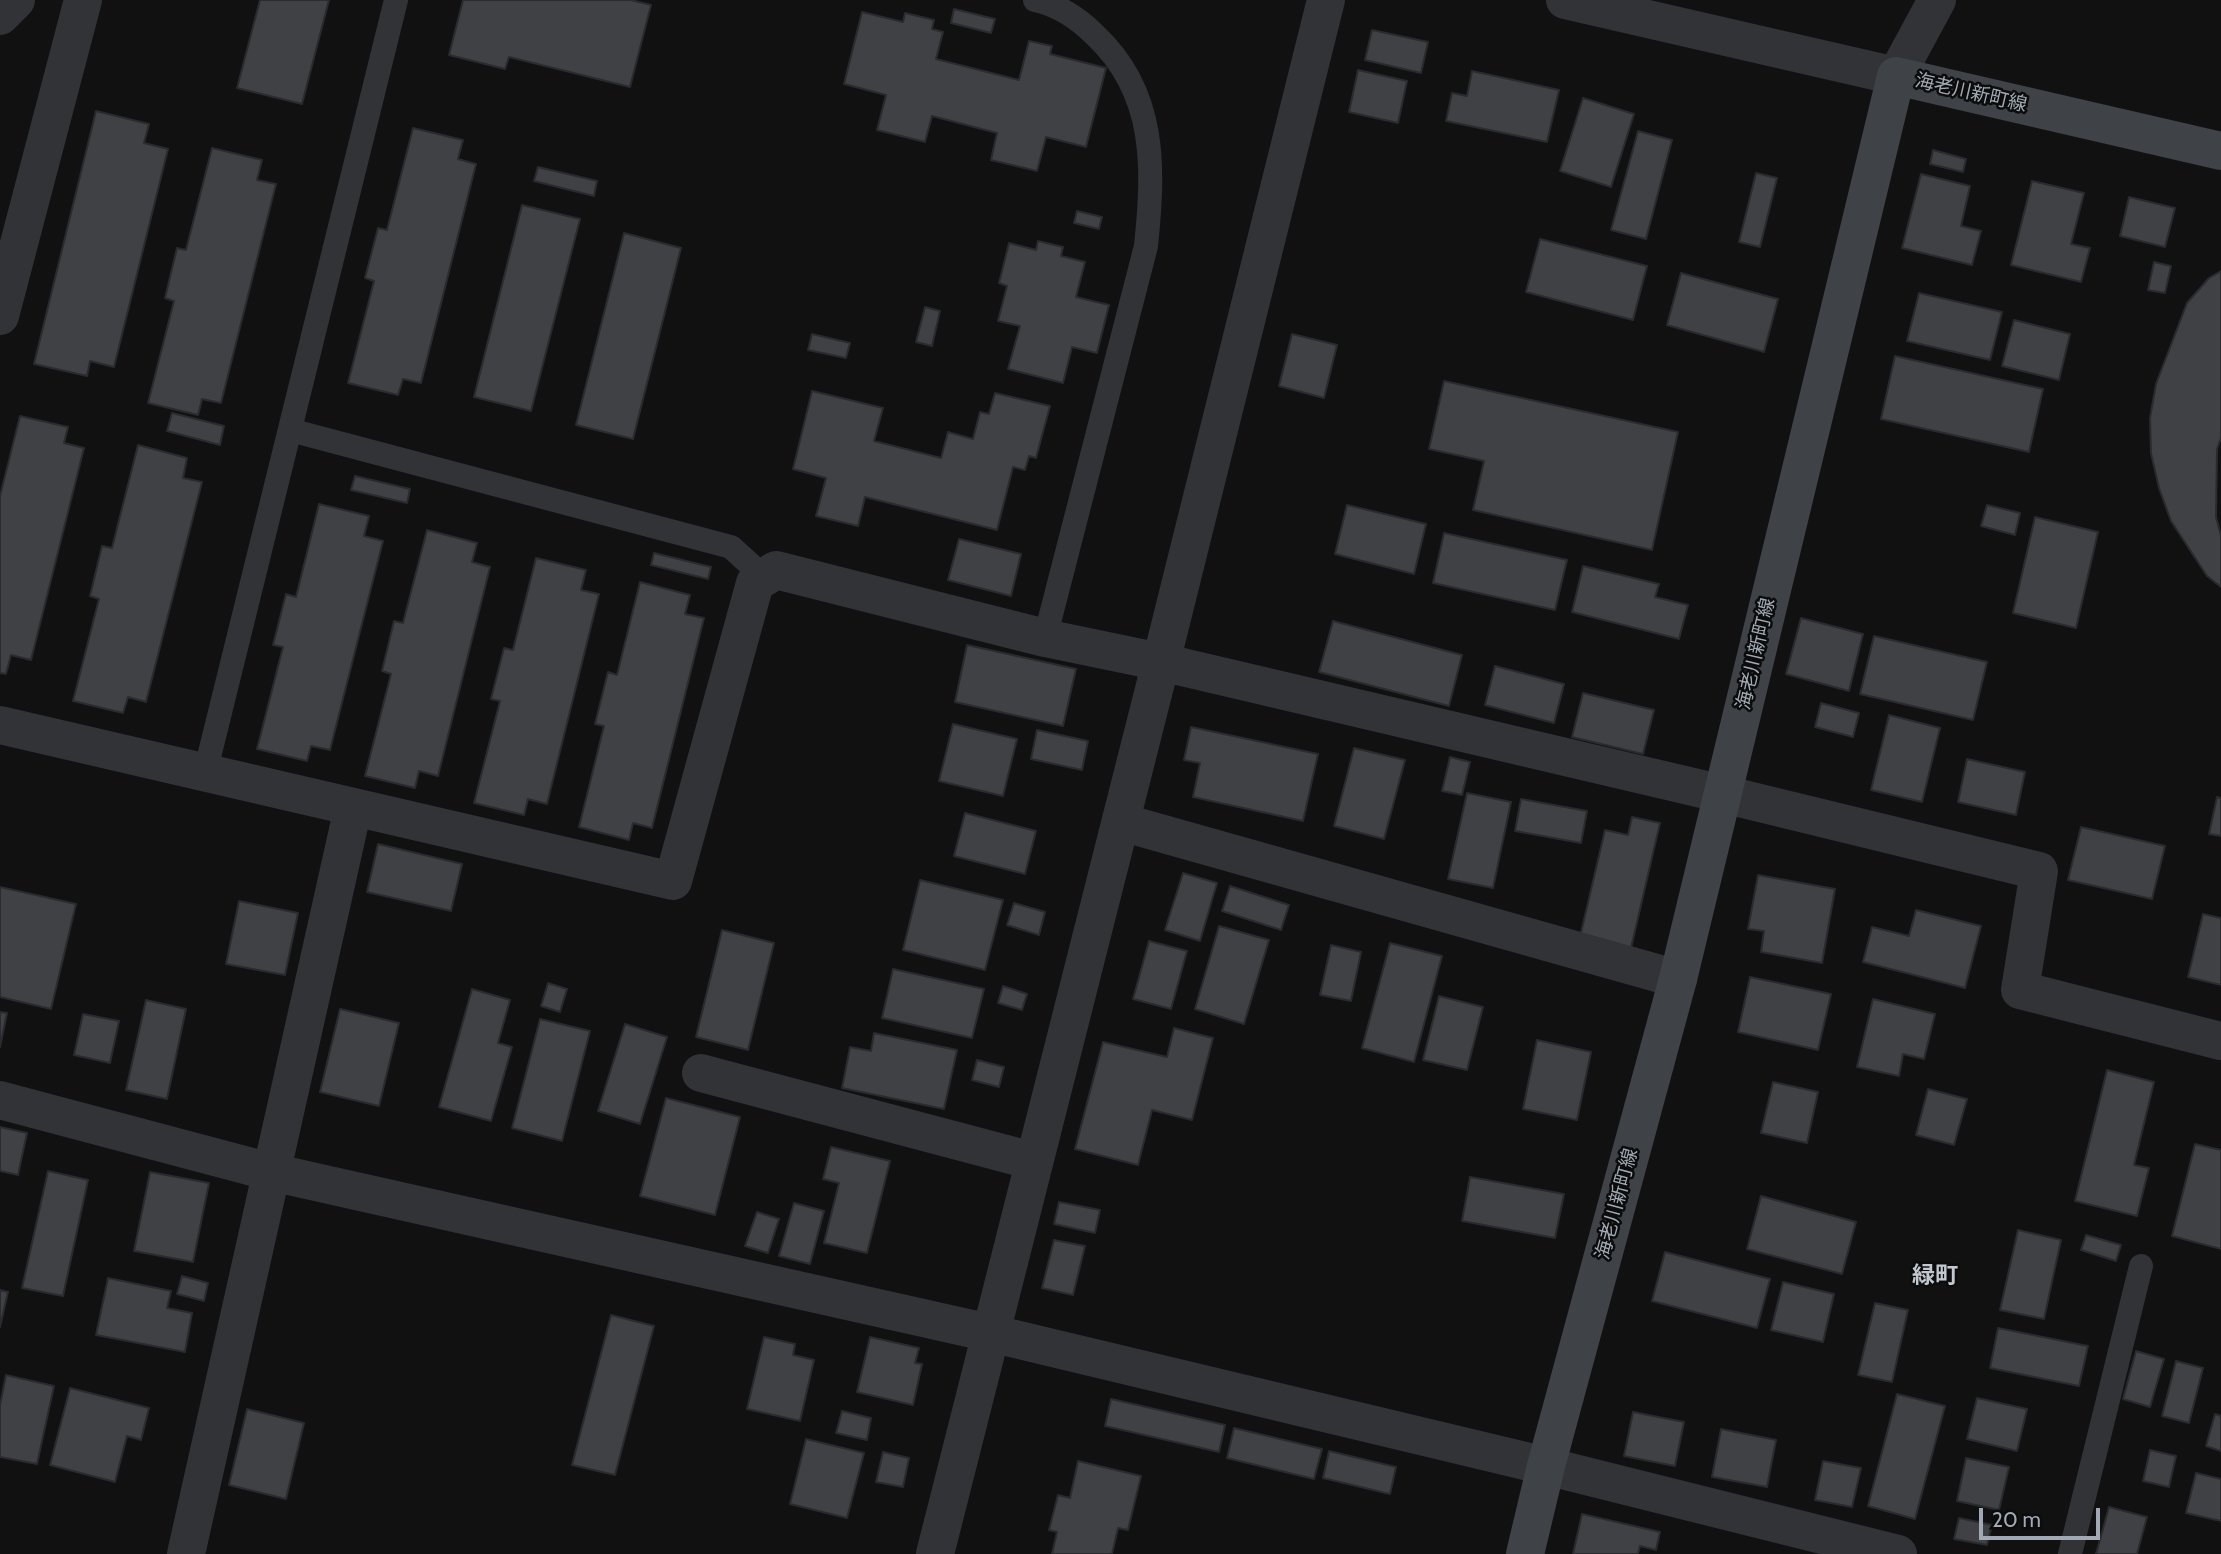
<!DOCTYPE html>
<meta charset="utf-8">
<style>
body{margin:0}
#map{position:relative;width:2221px;height:1554px;overflow:hidden;background:#111112;font-family:Cabin,sans-serif}
canvas{display:block}
.scale{position:absolute;left:1979px;top:1508px;width:121px;height:32px;box-sizing:border-box;border:4px solid #a1aab4;border-top:0;padding-left:9px;font-size:21px;line-height:24px;white-space:nowrap;color:#a1aab4;-webkit-text-stroke:5px #0c0c0d;paint-order:stroke}
</style>
<div id="map">
<canvas width="2221" height="1554"></canvas>
<div class="scale">20 m</div>
</div>
<script>
const ctx = document.querySelector('canvas').getContext('2d');
ctx.lineJoin = 'round';
function fillPath(path, color) {
  ctx.fillStyle = color;
  ctx.fill(path, 'evenodd');
}
function strokePath(path, color, width, dash) {
  ctx.strokeStyle = color;
  ctx.lineWidth = width;
  ctx.lineCap = dash ? 'butt' : 'round';
  ctx.setLineDash(dash || []);
  ctx.stroke(path);
}
function drawText(font, color, halo, rows, align = 'center') {
  ctx.font = font + ' Cabin,"Noto Sans JP",sans-serif';
  ctx.lineWidth = 5;
  ctx.setLineDash([]);
  ctx.textBaseline = 'middle';
  ctx.strokeStyle = halo;
  ctx.fillStyle = color;
  for (const [text, x, y, turn = 0] of rows) {
    ctx.save();
    ctx.translate(x, y);
    ctx.rotate((+turn || 0) * Math.PI / 180);
    ctx.textAlign = isNaN(turn) ? turn : align;
    if (halo) ctx.strokeText(text, 0, 0);
    ctx.fillText(text, 0, 0);
    ctx.restore();
  }
}
const building = new Path2D(`
 M260 0H329L302 104 237 88Z
 M463 0H631L651 5 630 87 509 57 505 69 449 55Z
 M954 9 995 19 991 33 951 23Z
 M862 12 903 22 905 13 934 20 932 29 943 32 936 59 1019 80 1029 41 1052 46 1050 54 1106 68 1086 147 1046 137 1037 171 991 160 997 133 932 116 925 142 877 130 886 95 844 84Z
 M1372 30 1428 42 1421 73 1365 60Z
 M1358 70 1407 81 1398 123 1349 112Z
 M1472 71 1559 90 1547 142 1446 121 1452 93 1467 96Z
 M1583 98 1634 114 1611 187 1560 171Z
 M96 111 149 124 144 143 168 149 114 367 90 361 87 376 34 364Z
 M413 128 463 140 458 159 476 164 421 383 403 379 398 395 348 383 374 281 365 278 378 228 387 230Z
 M1638 131 1672 140 1646 239 1611 230Z
 M212 148 262 160 257 180 276 184 221 403 202 399 198 415 148 403 174 301 165 298 177 248 186 250Z
 M1933 150 1966 159 1963 172 1930 164Z
 M538 167 597 181 594 196 534 181Z
 M1756 173 1777 178 1760 247 1739 242Z
 M1921 174 1970 186 1961 226 1981 231 1972 265 1902 248Z
 M2032 181 2084 193 2071 244 2090 248 2081 282 2011 265Z
 M2129 197 2175 208 2165 247 2120 236Z
 M522 205 580 219 531 411 474 397Z
 M1077 211 1102 217 1099 229 1074 223Z
 M624 233 681 248 633 439 576 425Z
 M1540 239 1647 266 1633 320 1526 292Z
 M1038 241 1063 247 1061 256 1085 262 1076 297 1109 305 1097 353 1072 347 1063 383 1008 369 1020 326 998 321 1007 286 999 283 1009 243 1036 250Z
 M2154 262 2171 266 2165 293 2148 290Z
 M2221 271V438L2217 449 2216 517 2221 536V587L2207 576 2171 521 2159 488 2151 453 2150 418 2156 384 2187 303 2209 278Z
 M1681 273 1778 299 1764 352 1667 325Z
 M1919 293 2002 312 1990 360 1907 341Z
 M925 307 940 311 932 346 916 342Z
 M2014 320 2070 334 2059 380 2002 366Z
 M812 334 850 343 846 358 808 350Z
 M1292 334 1337 345 1324 398 1279 386Z
 M1895 356 2043 389 2029 452 1881 419Z
 M1444 381 1678 432 1652 550 1473 510 1484 461 1429 449Z
 M812 391 883 408 874 441 941 458 948 432 973 439 980 412 989 414 995 393 1050 406 1036 458 1029 456 1025 470 1013 467 997 530 865 497 858 526 816 516 826 478 793 469Z
 M172 413 224 426 220 445 167 431Z
 M20 416 68 427 64 443 84 448 31 660 11 655 6 674 0 673V496Z
 M138 445 187 458 183 478 202 482 146 702 128 697 123 713 73 701 99 599 90 596 102 546 112 548Z
 M355 476 410 489 407 503 351 490Z
 M319 504 369 516 364 536 383 541 330 750 311 746 307 761 257 749 283 647 273 645 286 594 296 597Z
 M1347 505 1426 524 1414 574 1335 554Z
 M1987 505 2020 513 2015 535 1981 526Z
 M2035 517 2098 532 2076 628 2013 613Z
 M427 530 477 543 472 562 490 567 438 776 419 771 415 788 365 776 391 674 382 671 394 621 403 623Z
 M1444 533 1567 560 1555 610 1433 583Z
 M959 539 1021 554 1011 596 948 580Z
 M654 553 711 567 708 579 651 565Z
 M536 558 586 570 581 590 599 594 547 804 528 799 524 815 474 803 500 701 491 699 504 648 513 650Z
 M1583 566 1659 584 1655 597 1688 605 1679 639 1572 612Z
 M640 582 690 595 685 614 704 618 652 828 633 823 629 840 579 827 604 726 595 724 608 672 617 675Z
 M1801 618 1863 634 1849 691 1786 674Z
 M1333 621 1462 655 1449 706 1319 672Z
 M1874 636 1987 662 1973 720 1860 694Z
 M967 645 1076 669 1063 726 955 702Z
 M1495 666 1564 684 1554 723 1485 705Z
 M1583 693 1654 710 1643 754 1572 737Z
 M1821 703 1859 713 1853 737 1815 727Z
 M1889 715 1940 728 1922 802 1871 790Z
 M953 724 1017 739 1003 796 939 781Z
 M1191 727 1318 754 1303 821 1193 797 1200 763 1184 760Z
 M1037 730 1088 741 1082 770 1031 759Z
 M1354 748 1405 760 1384 839 1334 826Z
 M1450 757 1470 762 1462 795 1442 791Z
 M1967 759 2025 772 2016 815 1958 802Z
 M1467 793 1511 802 1493 888 1448 879Z
 M2217 797 2221 798V836L2209 834Z
 M1521 799 1587 811 1581 843 1515 831Z
 M965 813 1036 831 1025 874 954 856Z
 M1632 817 1660 823 1631 948 1580 937 1605 830 1628 835Z
 M2081 827 2165 846 2152 899 2068 880Z
 M378 844 462 864 451 911 367 892Z
 M1183 873 1217 883 1200 941 1165 930Z
 M1758 875 1835 889 1822 963 1761 952 1764 931 1748 929Z
 M920 880 1003 900 985 970 903 950Z
 M1230 886 1289 905 1281 930 1222 911Z
 M0 887 76 904 51 1009 0 997Z
 M239 901 298 913 285 975 226 964Z
 M1014 903 1045 912 1039 935 1007 925Z
 M1916 910 1981 926 1965 988 1863 962 1872 927 1909 936Z
 M2203 914 2221 918V985L2188 977Z
 M1219 926 1269 940 1244 1024 1195 1009Z
 M722 930 774 943 748 1050 696 1037Z
 M1149 941 1187 951 1171 1009 1133 999Z
 M1390 943 1442 956 1414 1062 1362 1048Z
 M1331 945 1361 952 1351 1001 1320 995Z
 M893 969 984 989 972 1038 882 1018Z
 M1750 977 1831 994 1818 1050 1738 1032Z
 M548 983 567 989 560 1012 541 1006Z
 M1003 986 1027 994 1022 1010 998 1003Z
 M472 989 510 1000 498 1043 512 1047 491 1121 439 1107Z
 M1439 996 1483 1007 1467 1070 1423 1060Z
 M1873 999 1935 1014 1924 1059 1903 1054 1899 1076 1857 1067Z
 M146 1000 186 1009 167 1099 126 1090Z
 M340 1009 399 1023 379 1106 320 1092Z
 M0 1012 7 1013 0 1047Z
 M83 1014 119 1021 110 1063 74 1055Z
 M540 1019 590 1031 562 1141 512 1128Z
 M625 1024 667 1037 640 1124 598 1111Z
 M1174 1028 1213 1038 1192 1120 1152 1110 1138 1165 1075 1149 1103 1042 1167 1057Z
 M874 1033 957 1050 944 1109 842 1088 850 1047 871 1051Z
 M1537 1040 1591 1052 1577 1120 1523 1109Z
 M977 1060 1004 1067 999 1087 972 1080Z
 M2107 1070 2154 1082 2134 1165 2149 1168 2137 1216 2075 1201Z
 M1773 1082 1818 1092 1807 1143 1761 1133Z
 M1928 1089 1967 1099 1954 1145 1916 1135Z
 M666 1098 740 1117 715 1215 640 1196Z
 M0 1127 27 1133 18 1175 0 1171Z
 M2195 1144 2221 1150V1249L2172 1236Z
 M831 1147 890 1161 867 1253 824 1243 839 1183 823 1179Z
 M48 1171 88 1180 63 1296 22 1288Z
 M150 1172 209 1183 193 1262 134 1251Z
 M1470 1177 1564 1194 1555 1238 1462 1221Z
 M1761 1196 1856 1222 1842 1274 1747 1249Z
 M1059 1202 1100 1210 1095 1233 1054 1224Z
 M794 1203 824 1211 810 1264 779 1256Z
 M757 1212 779 1219 768 1253 745 1246Z
 M2018 1230 2061 1240 2044 1319 2000 1310Z
 M2086 1235 2121 1245 2116 1261 2081 1250Z
 M1054 1240 1085 1246 1073 1295 1042 1288Z
 M1665 1252 1770 1279 1757 1328 1652 1301Z
 M182 1276 208 1283 204 1301 177 1294Z
 M108 1278 171 1291 167 1308 192 1313 185 1352 96 1335Z
 M1783 1282 1834 1294 1823 1342 1771 1330Z
 M0 1290 8 1292 0 1327Z
 M1875 1303 1908 1310 1892 1382 1858 1375Z
 M611 1315 654 1326 615 1475 572 1465Z
 M1998 1328 2088 1346 2079 1386 1990 1368Z
 M764 1337 795 1344 793 1355 814 1360 800 1421 747 1409Z
 M870 1337 919 1348 915 1363 922 1364 913 1405 857 1392Z
 M2136 1351 2164 1359 2150 1407 2123 1399Z
 M2176 1361 2203 1368 2189 1423 2162 1416Z
 M6 1375 54 1386 37 1464 0 1457V1405Z
 M70 1388 149 1408 141 1440 127 1436 115 1482 50 1465Z
 M1897 1394 1945 1406 1915 1519 1868 1506Z
 M1977 1398 2027 1409 2017 1451 1967 1439Z
 M1111 1399 1225 1425 1219 1452 1105 1426Z
 M247 1409 304 1423 286 1499 229 1485Z
 M842 1411 871 1418 867 1440 836 1433Z
 M1633 1412 1684 1422 1675 1466 1624 1456Z
 M2215 1414 2221 1416V1451L2206 1446Z
 M1234 1428 1322 1449 1314 1479 1227 1458Z
 M1721 1429 1776 1440 1767 1487 1712 1477Z
 M806 1439 864 1453 847 1518 790 1504Z
 M2150 1450 2176 1456 2169 1487 2143 1481Z
 M1329 1451 1396 1467 1390 1494 1323 1478Z
 M883 1452 909 1458 903 1487 876 1482Z
 M1966 1458 2009 1467 1999 1510 1957 1501Z
 M1078 1461 1141 1476 1128 1530 1118 1528 1112 1554H1052L1057 1532 1049 1530 1058 1495 1070 1498Z
 M1823 1461 1861 1468 1852 1507 1815 1500Z
 M2196 1473 2221 1479V1521L2186 1513Z
 M2109 1507 2147 1517 2137 1554H2096Z
 M1582 1514 1660 1532 1656 1550 1640 1546 1638 1554H1573Z
 M1959 1518 1992 1525 1987 1545 1954 1539Z`);
fillPath(building, '#3f4145');
strokePath(building, '#2a2b2e', 2);
strokePath(new Path2D(`
 M1035 0C1058 5 1079 19 1095 35 1157 93 1154 168 1146 246L1045 638
 M290 430 731 547 764 577
 M205 773 396 0
 M2070 1554 2141 1266`), '#313337', 24);
strokePath(new Path2D(`
 M0 16 16 0
 M1896 76 1937 0
 M0 316 83 0
 M0 725 673 881 755 583 776 570 1045 638 1161 662 1723 794 2039 871 2020 990 2221 1041
 M1121 822 1678 979
 M701 1073 1033 1161
 M0 1100 271 1172 990 1333 1546 1466 1898 1554
 M186 1554 353 808
 M935 1554 1161 662 1326 0`), '#313337', 38);
strokePath(new Path2D(`
 M1565 0 1896 76`), '#313337', 38);
strokePath(new Path2D(`
 M1525 1554 1546 1466 1678 979 1896 76 2221 151`), '#3f4347', 38);
drawText('19px', '#a1aab4', '#0c0c0d', [
 ["海老川新町線",1971,93,13],
 ["海老川新町線",1756,654,-77],
 ["海老川新町線",1617,1204,-75]
]);
drawText('bold 23px', '#c2c8d0', '#0c0c0d', [
 ["緑町",1935,1276]
]);
</script>
